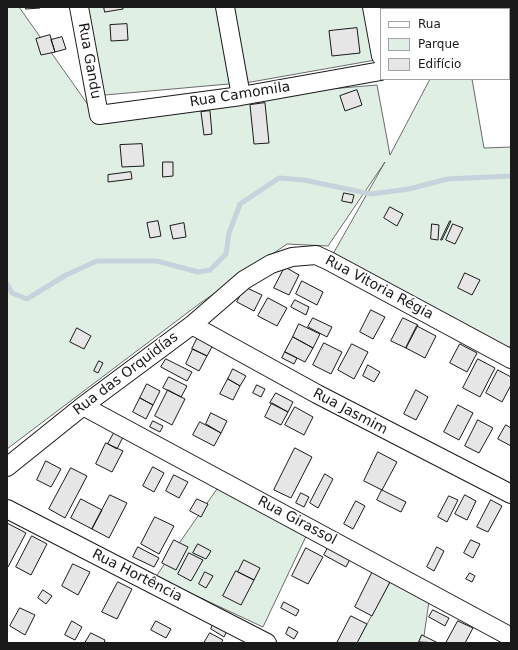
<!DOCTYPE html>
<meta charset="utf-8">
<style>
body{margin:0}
#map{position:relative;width:518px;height:650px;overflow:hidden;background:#fff;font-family:"DejaVu Sans",sans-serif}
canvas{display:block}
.frame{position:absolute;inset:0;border:8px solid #1a1a1a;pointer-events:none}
.legend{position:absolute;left:380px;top:8px;width:130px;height:72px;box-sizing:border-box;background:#fff;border:1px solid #a3a3a3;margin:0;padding:5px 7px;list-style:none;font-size:12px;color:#1a1a1a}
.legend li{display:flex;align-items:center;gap:8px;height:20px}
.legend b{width:20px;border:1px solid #a3a3a3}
</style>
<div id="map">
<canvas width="518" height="650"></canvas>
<div class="frame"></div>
<ul class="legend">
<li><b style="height:5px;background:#fff"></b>Rua</li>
<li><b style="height:11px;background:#e0efe3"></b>Parque</li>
<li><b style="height:11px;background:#e6e6e6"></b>Edifício</li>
</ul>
</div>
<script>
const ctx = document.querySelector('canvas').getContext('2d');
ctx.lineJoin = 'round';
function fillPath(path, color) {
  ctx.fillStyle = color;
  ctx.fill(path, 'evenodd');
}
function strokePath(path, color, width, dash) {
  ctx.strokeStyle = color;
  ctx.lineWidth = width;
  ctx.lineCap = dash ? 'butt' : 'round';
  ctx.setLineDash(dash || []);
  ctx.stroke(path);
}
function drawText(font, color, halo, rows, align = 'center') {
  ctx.font = font + ' "DejaVu Sans",sans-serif';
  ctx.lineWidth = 3;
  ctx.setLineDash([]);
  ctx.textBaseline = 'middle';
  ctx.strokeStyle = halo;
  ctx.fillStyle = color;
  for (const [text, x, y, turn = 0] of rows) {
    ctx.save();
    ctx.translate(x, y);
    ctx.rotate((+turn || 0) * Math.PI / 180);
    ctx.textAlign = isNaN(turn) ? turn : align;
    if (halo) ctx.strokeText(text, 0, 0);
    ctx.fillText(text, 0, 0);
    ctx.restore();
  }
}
const green = new Path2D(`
 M7 7H19L91 109 377 85 390 155 430 79H472L484 148 511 147V346L499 352 329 261 385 162 328 246 287 244 199 304 7 449Z
 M86 7H370L381 59 251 82 105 95Z
 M382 7H510L511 34H509V9H382Z
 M223 481 310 528 263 627 156 577Z
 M391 581 429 601 423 643H357Z`);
fillPath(green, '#e0efe3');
strokePath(green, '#6a6a6a', 1);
strokePath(new Path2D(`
 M7 284 12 293 27 299 66 275 97 261H157L198 272 210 270 226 254 229 233 240 204 279 178 304 180 371 194 409 189 447 179 511 176`), '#c6d2dc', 5);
const building = new Path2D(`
 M26 7H39L40 8 26 9Z
 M104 7H123V9L105 12Z
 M127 24 128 40 111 41 110 25Z
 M357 28 360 53 332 56 329 31Z
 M50 35 55 52 41 55 36 39Z
 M62 37 66 49 55 52 51 40Z
 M357 90 362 105 345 111 340 96Z
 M265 103 269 143 254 144 250 105Z
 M210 111 212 134 204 135 201 112Z
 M142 144 144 166 122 167 120 145Z
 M163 162H173V176L163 177Z
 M131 172 132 179 108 182V175Z
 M344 193 354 195 352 203 342 201Z
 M390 207 403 214 397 226 384 218Z
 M158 221 161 236 150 238 147 223Z
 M450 221H451L442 240H441Z
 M184 223 186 237 173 239 170 226Z
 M432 224 439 225 438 240 431 239Z
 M453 224 463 228 455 244 446 240Z
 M285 267 299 275 289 295 274 288Z
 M465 273 480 280 472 295 458 288Z
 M302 281 323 292 317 305 296 294Z
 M245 287 262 295 254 311 237 302Z
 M268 298 287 308 277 326 258 316Z
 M295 300 309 307 306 315 291 307Z
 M371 310 385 317 373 339 360 332Z
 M313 318 332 327 327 337 308 327Z
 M403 318 418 325 406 348 391 341Z
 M299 324 320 334 313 348 293 337Z
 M417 326 436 336 425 358 406 348Z
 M77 328 91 336 84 349 70 342Z
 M198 337 213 345 207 356 192 349Z
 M293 337 313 348 305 362 285 352Z
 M324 343 342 352 331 374 313 365Z
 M352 344 368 352 354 379 338 370Z
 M460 344 477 353 467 372 450 363Z
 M193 349 207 356 199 371 186 364Z
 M285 352 297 358 294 364 282 358Z
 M166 359 192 372 187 381 161 367Z
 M478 359 495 368 480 397 463 388Z
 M99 361 103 363 98 373 94 371Z
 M368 365 380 372 374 382 363 376Z
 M233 369 246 376 240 386 228 379Z
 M498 370 511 377V385L502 402 486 393Z
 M169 377 187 386 181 397 163 388Z
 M228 379 240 386 233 400 220 394Z
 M147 384 160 391 153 405 140 398Z
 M257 385 265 389 261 397 253 393Z
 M168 390 185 399 172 425 155 416Z
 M416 390 428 397 416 420 404 414Z
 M276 393 293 402 288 412 270 403Z
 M140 398 153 405 146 419 133 412Z
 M272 403 288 412 281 425 265 417Z
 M458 405 473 413 459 440 444 432Z
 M295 407 313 417 304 435 285 425Z
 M211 413 227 421 221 433 206 424Z
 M478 420 493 428 479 453 465 446Z
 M153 421 163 426 160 432 150 427Z
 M200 422 221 433 214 446 193 435Z
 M506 425 511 428V446L498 439Z
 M114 433 123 437 117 449 108 444Z
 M106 443 123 451 112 472 96 464Z
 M295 448 312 457 291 498 274 490Z
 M378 452 397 462 382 490 364 481Z
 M46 461 61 469 51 487 37 480Z
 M153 467 164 473 154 492 143 486Z
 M71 468 87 476 65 518 49 509Z
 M325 474 333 479 318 508 310 503Z
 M174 475 188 482 179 498 166 491Z
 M382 490 406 502 401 512 377 500Z
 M301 493 309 497 304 507 296 503Z
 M110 495 127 503 109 538 92 529Z
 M465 495 476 501 467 520 455 514Z
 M449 496 458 500 447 522 438 517Z
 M81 499 102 510 92 529 71 518Z
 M197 499 208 504 201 517 190 511Z
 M491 500 502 506 488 532 477 527Z
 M356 501 365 506 353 529 344 524Z
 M155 517 174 526 159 554 141 544Z
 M7 523 26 533 8 567 7 566Z
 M32 536 47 544 31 575 16 567Z
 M174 540 188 547 176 570 162 563Z
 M471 540 480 544 473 558 464 553Z
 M198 544 211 551 206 559 193 553Z
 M329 546 351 557 346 567 324 555Z
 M138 547 159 558 154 567 133 557Z
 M437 547 444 551 434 571 427 567Z
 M306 548 323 557 308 584 292 576Z
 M189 553 203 560 191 581 178 574Z
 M244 560 260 568 254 580 238 572Z
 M73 564 90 572 78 595 62 586Z
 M236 571 254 580 241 605 223 596Z
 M373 571 391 580 372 616 355 607Z
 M205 572 213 576 206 588 199 584Z
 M470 573 475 576 472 582 466 579Z
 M118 582 132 589 117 619 102 612Z
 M43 590 52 596 46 604 38 598Z
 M284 602 299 610 296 616 281 608Z
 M20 608 35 615 25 635 10 626Z
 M433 610 449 618 445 626 429 617Z
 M351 616 367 624 357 643H337Z
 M72 621 82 627 75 640 65 635Z
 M156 621 171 629 166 638 151 630Z
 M458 621 473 628 465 643H446Z
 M214 622 228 629 224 637 211 629Z
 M289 627 298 632 294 639 286 634Z
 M91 633 105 640 104 643H85Z
 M210 633 223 640 221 643H204Z
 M422 635 438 643 419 642Z`);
fillPath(building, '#e6e6e6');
strokePath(building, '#1a1a1a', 1);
const minor = new Path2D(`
 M79 7 99 115 241 96 381 71
 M225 7 241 96
 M372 7 381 56
 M509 50 511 49
 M192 325 317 394 511 494
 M83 406 511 637
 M7 467 83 406 192 325 244 280 271 264 292 257 316 255 329 261 511 359
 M7 509 267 643`);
strokePath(minor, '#1a1a1a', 20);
strokePath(minor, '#fff', 18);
drawText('14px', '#1a1a1a', '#fff', [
 ["Rua Gandu",89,61,80],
 ["Rua Camomila",240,95,-9],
 ["Rua Vitoria Régia",379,288,28],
 ["Rua das Orquidías",126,374,-37],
 ["Rua Jasmim",350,412,28],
 ["Rua Girassol",297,521,28],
 ["Rua Hortência",137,576,27]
]);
</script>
